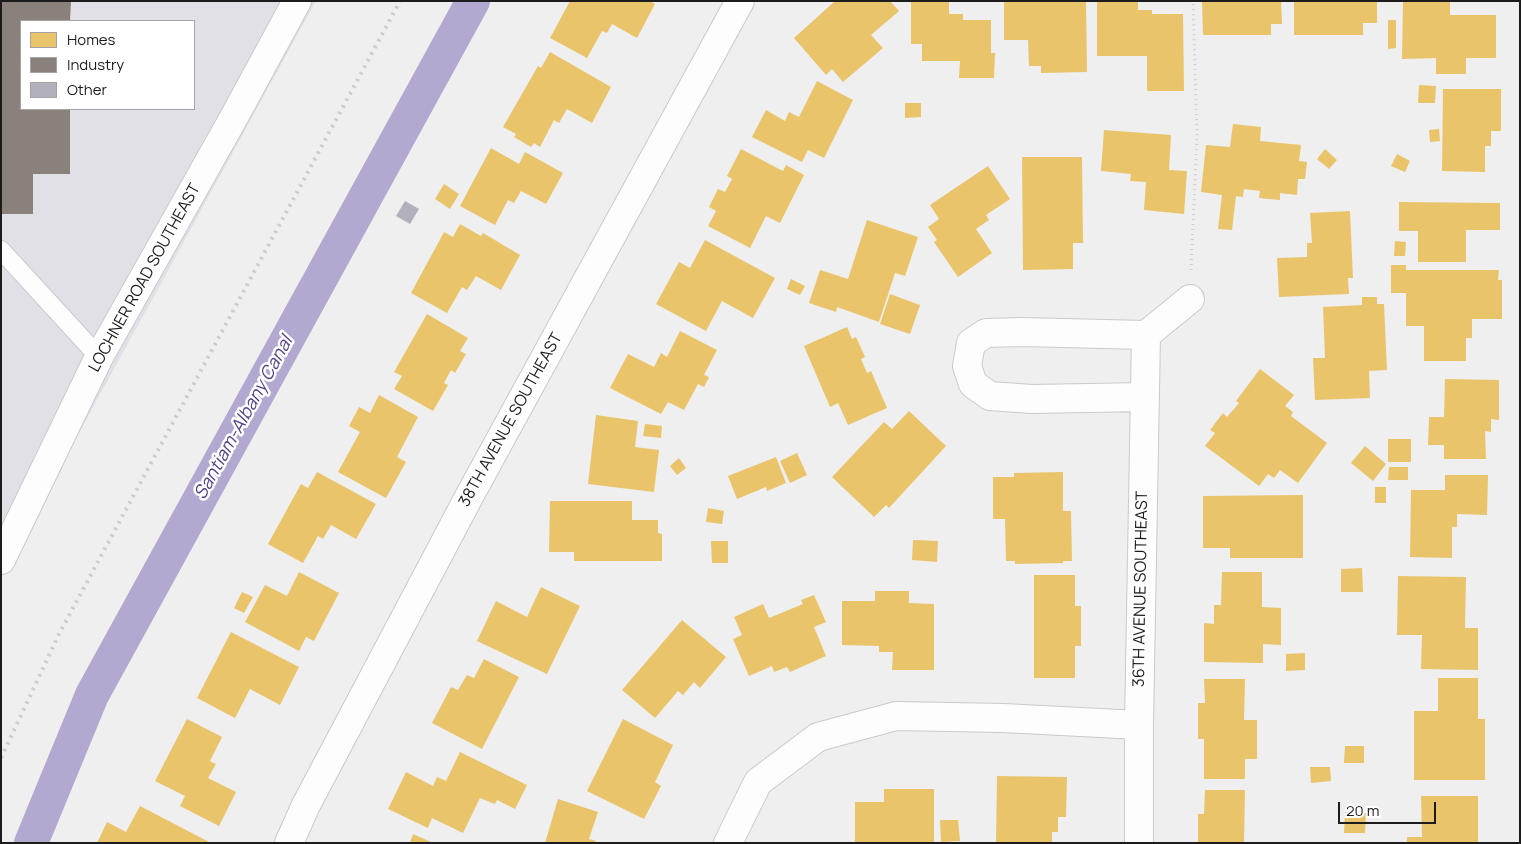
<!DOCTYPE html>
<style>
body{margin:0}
#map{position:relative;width:1521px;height:844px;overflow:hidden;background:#efeff0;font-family:Manrope,sans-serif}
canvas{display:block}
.frame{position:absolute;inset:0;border:2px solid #1c1c1d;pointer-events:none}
.legend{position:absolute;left:20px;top:20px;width:175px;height:90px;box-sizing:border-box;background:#fff;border:1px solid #a4a4a5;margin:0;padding:6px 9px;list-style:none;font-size:15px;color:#1c1c1d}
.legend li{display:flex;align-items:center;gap:10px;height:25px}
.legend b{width:25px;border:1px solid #a4a4a5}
.scale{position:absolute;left:1338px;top:802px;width:98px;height:22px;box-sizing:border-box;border:2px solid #1c1c1d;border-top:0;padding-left:6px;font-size:15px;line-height:18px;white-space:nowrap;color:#1c1c1d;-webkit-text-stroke:4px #fff;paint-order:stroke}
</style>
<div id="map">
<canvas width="1521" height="844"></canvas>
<div class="frame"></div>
<ul class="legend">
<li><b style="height:14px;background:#e9c46a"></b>Homes</li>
<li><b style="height:14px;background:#8a817c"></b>Industry</li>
<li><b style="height:14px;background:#b2b0bb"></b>Other</li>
</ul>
<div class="scale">20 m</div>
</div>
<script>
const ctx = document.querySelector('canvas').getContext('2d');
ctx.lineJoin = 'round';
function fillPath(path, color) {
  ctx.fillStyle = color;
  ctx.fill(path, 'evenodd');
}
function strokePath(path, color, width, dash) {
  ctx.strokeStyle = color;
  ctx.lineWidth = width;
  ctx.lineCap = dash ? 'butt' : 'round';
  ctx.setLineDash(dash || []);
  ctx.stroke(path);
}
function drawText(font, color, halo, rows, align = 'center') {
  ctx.font = font + ' Manrope,sans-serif';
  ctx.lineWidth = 5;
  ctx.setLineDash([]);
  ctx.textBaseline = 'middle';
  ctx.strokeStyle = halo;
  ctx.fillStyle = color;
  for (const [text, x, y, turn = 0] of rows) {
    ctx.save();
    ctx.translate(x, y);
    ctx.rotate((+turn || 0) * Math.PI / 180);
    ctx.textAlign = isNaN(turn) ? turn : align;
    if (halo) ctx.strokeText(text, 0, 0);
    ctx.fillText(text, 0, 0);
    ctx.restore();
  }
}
fillPath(new Path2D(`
 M1 1H316L1 575ZM21 21H194V109H21Z`), '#e2e0e7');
fillPath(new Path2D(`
 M570 1H650L655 4 637 38 612 24 607 33 602 31 587 58 550 38Z
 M835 1H890L899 11 871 35 883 48 843 82 832 69 826 75 794 38Z
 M911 1H949V14H963V20H991V53H995L994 78H959L960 61H922V44H911Z
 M1004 1H1086L1087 72 1041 73V66H1029L1028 40H1004Z
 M1097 1H1138V10H1152V14H1183L1184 91H1147V56H1097Z
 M1202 1H1281L1282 24H1271V35H1203Z
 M1294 1H1377V23H1363V35H1294Z
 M1403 1H1450V15H1496V58H1466V74H1436V58L1402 59Z
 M1388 20H1396V48L1388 49Z
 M550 52 611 87 592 123 567 109 559 123 554 120 540 147 534 143 531 147 514 137 516 134 503 127 538 66 541 68Z
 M817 81 853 100 824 158 808 150 802 162 752 137 766 110 785 121 789 112 799 117Z
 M1419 85 1436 86 1435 103H1418Z
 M1443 89H1501V131H1491V146H1485V172L1442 171Z
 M905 103H921V117L905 118Z
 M1233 124 1261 127 1260 141 1301 145 1299 161 1307 162 1305 179H1298L1297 195 1280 193V200L1259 198 1260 191 1244 189 1243 197 1236 196 1232 230 1218 229 1222 195 1201 192 1206 145 1230 147Z
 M1439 129 1440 141 1430 142 1429 130Z
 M1104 130 1171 135 1169 170 1187 171 1184 214 1144 210 1146 182 1130 181 1131 174 1101 171Z
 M491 148 519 164 525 152 563 173 546 204 521 191 514 203 508 200 495 225 460 206Z
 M741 149 783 171 786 165 804 175 780 223 766 216 750 248 708 226 716 211 709 207 718 189 725 192 732 179 727 176Z
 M1325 149 1337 160 1329 169 1317 159Z
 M1397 154 1410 161 1405 172 1391 166Z
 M1022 157H1082L1083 243H1073V269L1023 270Z
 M988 166 1010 199 986 215 989 220 976 229 992 253 958 277 934 242 937 240 928 227 939 219 930 205Z
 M444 184 459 194 450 209 435 199Z
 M1399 202 1500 203V230H1466V262H1418V231H1399Z
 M1350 211 1353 278H1348L1349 294 1279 297 1277 258 1307 257V243H1312L1310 213Z
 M867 220 918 237 905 276 895 273 879 322 837 307 836 312 809 303 820 270 848 279Z
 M460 224 481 236 483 233 520 255 501 290 476 276 467 290 462 287 447 313 411 293 444 232 453 237Z
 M705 240 775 278 753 318 722 301 706 331 656 304 679 262 690 268Z
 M1395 241 1406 242 1405 256H1394Z
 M1391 265H1406V270H1499L1498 280H1502V319H1472V338H1466V361H1424V326H1406V293H1391Z
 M791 279 805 286 800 295 787 289Z
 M890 294 920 305 910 334 880 324Z
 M1362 297H1377V304H1384L1387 370 1369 371 1370 398 1315 400 1313 358H1325L1323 307 1362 305Z
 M427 314 468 338 460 351 466 354 455 373 451 370 444 383 448 385 433 411 394 389 402 376 394 372Z
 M847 327 852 339 856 337 865 357 861 359 867 373 871 371 887 408 848 425 838 403 830 407 804 346Z
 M680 331 717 350 704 375 709 377 704 387 698 384 684 410 668 402 661 414 610 388 628 354 654 367 661 353 667 357Z
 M1260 369 1294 395 1285 406 1293 412 1291 416 1327 443 1298 483 1280 470 1274 478 1268 474 1259 486 1205 446 1215 433 1210 430 1223 413 1227 417 1239 403 1236 401Z
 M1445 379 1499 380V420L1491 419V432L1485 431 1486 459H1444V445H1428L1429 417H1444Z
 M379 395 418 417 397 457 406 462 386 498 338 472 360 432 349 426 359 407 370 413Z
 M909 411 946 446 889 508 886 505 874 517 832 477 884 422 892 429Z
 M596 415 638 421 635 447 659 450 654 492 588 484Z
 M645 424 662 426 661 438 643 436Z
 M1388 439H1411V462H1388Z
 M1365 446 1386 464 1373 481 1351 463Z
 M797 453 807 475 790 483 780 461Z
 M776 457 786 483 767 491 766 487 737 499 728 476Z
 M679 458 686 468 677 475 670 466Z
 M1389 467H1408V480H1388Z
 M317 472 376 504 356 539 331 525 323 539 318 536 303 563 268 544 301 484 308 488Z
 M1063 472V511H1071L1072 561H1063V563L1015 564V561H1006L1005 519H993V477H1014V473Z
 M1445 475H1488L1487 515 1457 514V527H1452V558L1410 557 1411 490H1445Z
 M1375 487H1386V503H1375Z
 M1303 495V558H1230V548H1203V496Z
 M550 501H632V520H658V533L662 534V561H574V552H549Z
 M708 508 724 511 722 524 706 522Z
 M913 540 938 541 937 562 912 560Z
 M711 541H728V563H712Z
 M1362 568 1363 592H1341V569Z
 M299 572 339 593 314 641 306 637 299 651 245 622 265 585 287 596Z
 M1222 572H1262V607L1281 608V645L1263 644V663L1204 662V623L1214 624V605H1221Z
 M1034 575H1075V606H1081V646H1075V678H1034Z
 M1398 576 1466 577 1465 628H1478V670L1421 669 1422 635H1397Z
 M541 587 580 606 547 674 477 641 496 601 527 617Z
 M875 591H909V603L934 604V670H892L893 652H879V646L842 645V601H875Z
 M242 592 253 597 244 613 234 608Z
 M814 595 826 622 814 627 826 656 790 672 787 667 774 672 772 666 749 676 733 639 742 635 734 617 763 604 769 618 803 604 801 600Z
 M682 620 726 657 700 688 694 682 683 695 678 691 655 718 622 690Z
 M231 632 299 667 280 705 250 689 235 718 197 698Z
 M1305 653V670L1286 671V654Z
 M484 659 519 677 482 749 432 723 451 687 458 690 467 675 474 678Z
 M1438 678H1478V719H1485V780H1414V711H1438Z
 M1204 679H1245L1244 720H1257V759H1245V779H1204V739H1198V703H1205Z
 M187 719 222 737 210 761 216 764 208 778 236 792 219 826 180 806 185 796 155 781Z
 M623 719 673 745 655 782 661 786 644 819 587 791Z
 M1345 746H1364V763H1344Z
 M460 752 527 785 515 809 497 800 495 804 480 798 463 833 432 818 428 828 388 809 406 772 433 786 437 777 446 781Z
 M1310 767H1330L1331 781 1311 783Z
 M997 776 1067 777 1066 817H1058V832H1052V843H996Z
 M884 789H934V843H855V802H884Z
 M1205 790H1245L1244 843H1198V814H1204Z
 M1421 796H1478V843H1407V837H1422Z
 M558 799 598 812 589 839 596 841 595 843H545Z
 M140 806 211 843H97L107 822 126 832Z
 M1345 812 1366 813 1365 833H1344Z
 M940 820H958L960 841 941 842Z
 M413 834 433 843H410Z`), '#e9c46a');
fillPath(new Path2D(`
 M1 1H71L70 21H21V109H70V174H33V214H1Z`), '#8a817c');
strokePath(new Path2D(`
 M31 843 92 695 473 1`), '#b3a9d0', 34);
fillPath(new Path2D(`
 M405 201 419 209 410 224 396 216Z`), '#b2b0bb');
const service = new Path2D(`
 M1 250 99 357`);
const minor = new Path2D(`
 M1144 397 1032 399 990 396 973 384 967 366 971 343 986 333 1021 332 1146 335 1190 299
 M289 843 306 805 471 493 740 1
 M728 843 758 782 818 737 896 716 1003 718 1139 725
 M1139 843V725L1146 335`);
const tertiary = new Path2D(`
 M1 560 99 357 233 119 297 1`);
strokePath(service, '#cac9cb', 20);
strokePath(minor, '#cac9cb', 30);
strokePath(tertiary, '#cac9cb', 30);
strokePath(new Path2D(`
 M1191 270 1197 136 1193 1`), '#cdcdcd', 3, [1, 4]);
strokePath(service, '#fdfdfd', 18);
strokePath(minor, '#fdfdfd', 28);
strokePath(tertiary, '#fdfdfd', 28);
strokePath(new Path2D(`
 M1 758 59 634 400 1`), '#cdcdce', 4, [2.5, 5]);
drawText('16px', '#1c1c1d', '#fff', [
 ["LOCHNER ROAD SOUTHEAST",145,278,-61],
 ["38TH AVENUE SOUTHEAST",511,420,-61],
 ["36TH AVENUE SOUTHEAST",1141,589,-89]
]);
drawText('italic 18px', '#564187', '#fff', [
 ["Santiam-Albany Canal",244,418,-61]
]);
</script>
